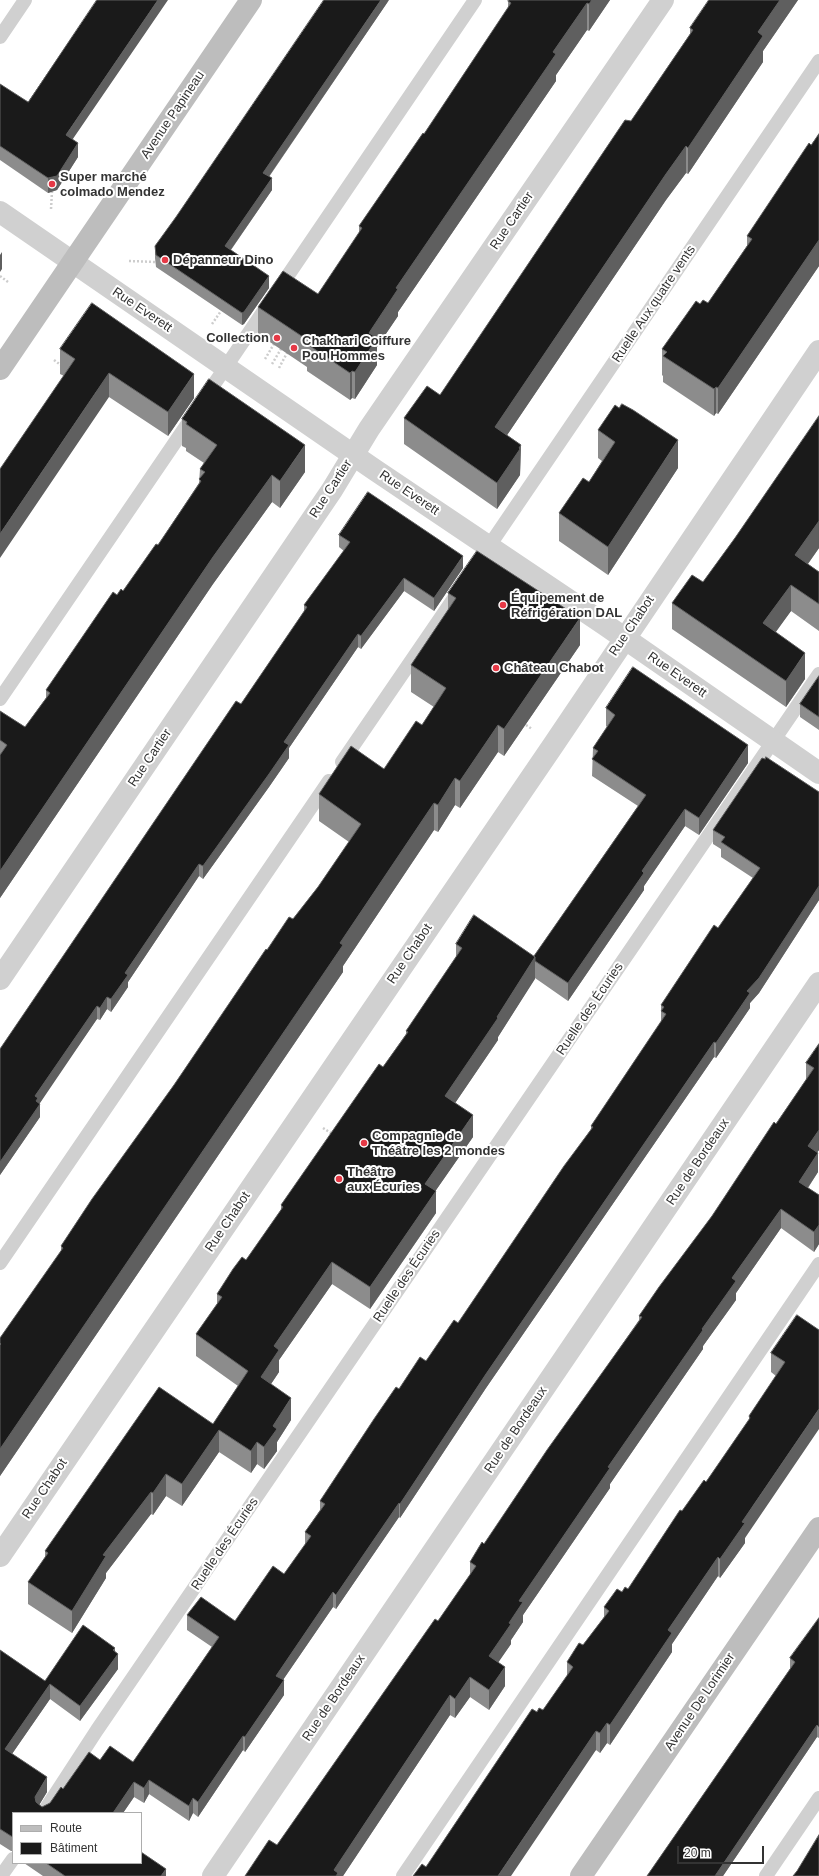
<!DOCTYPE html>
<meta charset="utf-8">
<style>
body{margin:0}
#map{position:relative;width:819px;height:1876px;overflow:hidden;background:#fff;font-family:Arial,sans-serif}
canvas{display:block}
.legend{position:absolute;left:12px;top:1812px;width:130px;height:52px;box-sizing:border-box;background:#fff;border:1px solid #adadad;margin:0;padding:5px 7px;list-style:none;font-size:12px;color:#333}
.legend li{display:flex;align-items:center;gap:8px;height:20px}
.legend b{width:20px;border:1px solid #adadad}
.scale{position:absolute;left:677px;top:1846px;width:87px;height:18px;box-sizing:border-box;border:2px solid #333;border-top:0;padding-left:5px;font-size:12px;line-height:14px;white-space:nowrap;color:#333;-webkit-text-stroke:3px #fff;paint-order:stroke}
</style>
<div id="map">
<canvas width="819" height="1876"></canvas>
<ul class="legend">
<li><b style="height:5px;background:#bdbdbd"></b>Route</li>
<li><b style="height:11px;background:#1a1a1a"></b>Bâtiment</li>
</ul>
<div class="scale">20 m</div>
</div>
<script>
const ctx = document.querySelector('canvas').getContext('2d');
ctx.lineJoin = 'round';
function strokePath(path, color, width, dash) {
  ctx.strokeStyle = color;
  ctx.lineWidth = width;
  ctx.lineCap = dash ? 'butt' : 'round';
  ctx.setLineDash(dash || []);
  ctx.stroke(path);
}
function fillPath(path, color) {
  ctx.fillStyle = color;
  ctx.fill(path, 'evenodd');
}
function drawText(font, color, halo, rows, align = 'center') {
  ctx.font = font + ' Arial,sans-serif';
  ctx.lineWidth = 4;
  ctx.setLineDash([]);
  ctx.textBaseline = 'middle';
  ctx.strokeStyle = halo;
  ctx.fillStyle = color;
  for (const [text, x, y, turn = 0] of rows) {
    ctx.save();
    ctx.translate(x, y);
    ctx.rotate((+turn || 0) * Math.PI / 180);
    ctx.textAlign = isNaN(turn) ? turn : align;
    if (halo) ctx.strokeText(text, 0, 0);
    ctx.fillText(text, 0, 0);
    ctx.restore();
  }
}
strokePath(new Path2D(`
 M67 174 78 182
 M51 209 52 192
 M129 261 156 262
 M0 276 8 282
 M212 324 221 311
 M265 359 274 344
 M54 360 62 366
 M272 364 281 349
 M279 368 287 353
 M526 725 532 729
 M323 1128 334 1135`), '#cdcdcd', 2.5, [2, 2]);
strokePath(new Path2D(`
 M0 37 25 0
 M204 399 475 0
 M485 552 819 61
 M0 699 193 416
 M342 762 459 591
 M0 1263 329 781
 M43 1813 97 1730 819 674
 M1 1876 13 1859
 M403 1876 819 1264
 M766 1876 819 1798`), '#d0d0d0', 14);
strokePath(new Path2D(`
 M0 212 375 470 604 624 819 773
 M0 979 332 490 369 429 663 0
 M0 1556 554 744 819 351
 M213 1876 819 983`), '#d0d0d0', 22);
strokePath(new Path2D(`
 M0 369 251 0
 M581 1876 819 1528`), '#bdbdbd', 22);
fillPath(new Path2D(`
 M389 0 269 177 272 190 231 250 269 288 244 324 242 325 156 267 155 258V246Z
 M610 0 589 31 587 30 556 75V81L398 312V316L377 347V365L355 399 352 398 350 400 307 371V367L258 334V307L318 294 359 233V226L424 134 508 8V1Z
 M709 0H798L763 51V62L688 174 686 173 666 200 507 435 521 445 520 475 497 509 404 444V418L440 395 631 121 690 34V28Z
 M0 84 73 139 78 157 57 190 48 193 0 160Z
 M819 134V266L718 414 716 413 714 416 663 382V376L662 375V349L700 304 708 303 747 246V236Z
 M60 349 194 398 168 436 109 397 64 376 60 374Z
 M819 416V548L808 564 819 572V631L791 611 775 632 805 679 786 707 672 629V603L703 582 735 538Z
 M182 419 305 472 280 508 272 502 213 584 0 898V711L25 727 46 698V690L117 595 123 591 158 545 199 483 200 469 204 463 186 451V448L182 446Z
 M598 430 678 468 608 575 559 541V513L589 482 602 461 598 458Z
 M339 535 463 568 434 611 404 591 361 649 358 647 289 748V758L269 787 203 879 199 876 128 982V987L111 1012 107 1009 100 1020 97 1019 55 1079 39 1104 40 1117 0 1175V1049L241 704 304 612V605L344 551 339 547Z
 M448 593 580 645 504 756 498 752 460 808 455 805 438 832 434 830 343 966V972L324 1000 0 1476V1338L61 1252V1246L174 1085 267 950 293 919 318 887 349 842 319 821V794L384 769 422 725 434 707 411 692V665L448 610Z
 M819 676V730L800 717V704Z
 M606 708 748 763 699 835 685 826 644 886V890L568 1001 535 978 498 1037V1040L455 1103 473 1137 436 1190V1213L370 1309 332 1284 279 1360V1372L271 1384 291 1420 277 1442V1451L264 1469 257 1464 251 1473 219 1452 182 1506 166 1496 153 1515 151 1514 106 1573V1578L72 1633 28 1604V1582L45 1558V1551L213 1424 238 1386 196 1356V1334L217 1304V1294L246 1260 281 1210V1205L383 1067 406 1034V1031L456 958V944L534 956 638 806 592 776 593 748 607 727 606 726Z
 M819 792V900L759 993 750 1003V1008L716 1058 714 1057 486 1388 400 1518 399 1517 336 1609 333 1607 283 1680 284 1695 245 1752 243 1750 198 1817 193 1813 189 1821 149 1794 144 1803 134 1797 123 1813H13V1851H11L0 1844V1650L45 1681 115 1652 118 1669 80 1721 50 1699 12 1754 47 1792 39 1805 42 1807 50 1803 63 1789 100 1760 133 1762 212 1647 187 1630V1615L235 1621 284 1574 305 1545V1532L320 1510V1501L399 1389 426 1361 458 1323 591 1129V1126L661 1022V1005L718 928 753 878 721 857V849L713 844V830Z
 M819 1044V1150L817 1152 818 1172 808 1188 819 1195V1244L814 1252 781 1228 736 1293V1300L703 1346V1349L610 1484V1488L523 1615V1622L511 1640V1644L498 1662 505 1686 489 1710 470 1697 455 1718 450 1715 343 1876H245L277 1845 438 1621 470 1575V1562L484 1544 639 1320V1316L712 1216 806 1080V1063Z
 M797 1315 745 1538V1543L720 1578 718 1576 672 1644V1652L610 1745 607 1743 600 1753 596 1750 426 1867 537 1712 543 1710 567 1676V1662L583 1645 604 1617V1607L622 1592 628 1589 682 1511 706 1482 749 1420V1416L776 1376 771 1372V1353Z
 M819 1618V1738L817 1737 723 1876H647L790 1669V1658Z
 M24 1863H141L166 1876H43Z`), '#8c8c8c');
fillPath(new Path2D(`
 M158 0H168L66 149V135Z
 M381 0H389L263 185V173Z
 M592 0H610L589 31V4Z
 M780 0H798L763 51V62L688 174V148L758 32Z
 M587 3V30L556 75V81L398 312V316L377 347V365L355 399V372L369 333 396 288 553 52Z
 M78 143V157L57 190 48 193V178Z
 M686 146V173L666 200 495 453V427L666 174Z
 M272 178V190L225 258V246Z
 M819 240V266L718 414V388Z
 M2 252V269L0 272V255Z
 M269 276V288L244 324 242 325V313Z
 M352 371V398L350 400V373Z
 M109 373V397L0 558V534Z
 M194 374V398L168 436V412Z
 M716 387V413L714 416V389Z
 M678 440V468L608 575V547Z
 M305 445V472L280 508V481Z
 M521 445 520 475 497 509V483Z
 M272 475V502L213 584 0 898V871L213 557Z
 M819 521V548L795 582V555Z
 M463 556V568L434 611V598Z
 M404 578V591L361 649V636Z
 M791 585V611L763 650V623Z
 M580 618V645L504 756V729Z
 M358 634V647L289 748V758L269 787 203 879V866L284 742Z
 M805 653V679L786 707V681Z
 M498 725V752L460 808V781Z
 M748 745V763L699 835V818Z
 M455 778V805L438 832V805Z
 M434 803V830L343 966V972L0 1476V1449Z
 M685 809V826L644 886V890L568 1001V983L642 871Z
 M199 864V876L128 982V987L111 1012V999L125 973Z
 M819 886V900L759 993 750 1003V1008L716 1058V1043L747 991Z
 M535 957V979L498 1037V1040L445 1118V1096L497 1017Z
 M107 997V1009L100 1020V1008Z
 M97 1006V1019L38 1106 40 1104V1117L0 1175V1162L35 1096Z
 M714 1042V1057L486 1388 400 1518V1504L486 1374Z
 M473 1115V1137L425 1206V1184Z
 M819 1130V1150L808 1165V1146Z
 M818 1153V1172L799 1201V1182Z
 M436 1191V1213L370 1309V1287Z
 M781 1209V1228L736 1293V1300L703 1346V1349L610 1484V1488L523 1615V1622L511 1640V1644L489 1676V1656L509 1623 519 1601 608 1467 702 1329 732 1278Z
 M819 1225V1244L814 1252V1232Z
 M332 1262V1284L279 1360V1372L261 1399V1377L274 1346Z
 M291 1398V1420L277 1442V1451L264 1469V1447L273 1426Z
 M819 1409V1429L745 1538V1543L720 1578V1559L742 1522Z
 M219 1430V1452L182 1506V1484Z
 M257 1442V1464L251 1473V1451Z
 M166 1474V1496L153 1515V1493Z
 M151 1492V1514L106 1573V1578L72 1633V1611L103 1555Z
 M399 1503V1517L336 1609V1595Z
 M718 1557V1576L672 1644V1652L610 1745V1725L668 1630Z
 M333 1592V1607L276 1690V1676Z
 M115 1648V1658L118 1654V1669L80 1721V1706Z
 M505 1667V1686L489 1710V1690Z
 M470 1677V1697L455 1718V1699Z
 M284 1680V1695L245 1752V1737Z
 M50 1684V1699L5 1764V1749Z
 M450 1695V1715L343 1876H334V1870Z
 M607 1723V1743L600 1753V1733Z
 M817 1725V1737L723 1876H715Z
 M596 1731V1750L511 1876H498Z
 M243 1736V1750L198 1817V1802Z
 M47 1777V1792L35 1812V1797Z
 M149 1780V1794L144 1803V1788Z
 M134 1782V1797L123 1813H113Z
 M193 1798V1813L189 1821V1806Z
 M166 1869V1876H161Z`), '#5f5f5f');
const building = new Path2D(`
 M97 0H158L66 135 78 143 57 176 48 178 0 146V84L28 102Z
 M324 0H381L263 173 272 178 225 246 269 276 244 312 242 313 156 255 155 246 176 217Z
 M509 0H592L589 4 587 3 553 52 556 54 396 288 398 289 369 333 377 338 355 372 352 371 350 373 307 344 309 341 258 307 283 271 318 294 362 228 359 226 423 133 424 134 511 3 508 1Z
 M709 0H780L758 32 763 36 688 148 686 146 666 174 495 427 521 445 519 448 520 449 497 483 404 418 427 386 440 395 625 120 631 121 693 30 690 28Z
 M819 134V240L718 388 716 387 714 389 663 356 667 352 662 349 696 301 700 304 703 300 708 303 752 239 747 236 809 143 811 145Z
 M92 303 194 374 168 412 109 373 0 534V469L75 359 60 349Z
 M209 379 305 445 280 481 272 475 213 557 0 871V755L7 745 0 740V711L25 727 50 693 46 690 113 592 117 595 121 589 123 591 156 544 158 545 201 481 199 479 205 472 200 469 217 445 186 424 187 422 182 419Z
 M622 404 633 410 678 440 608 547 559 513 583 478 589 482 615 442 598 430 615 405 619 408Z
 M819 416V521L795 555 819 572V604L791 585 763 623 805 653 786 681 672 603 692 575 703 582 735 538Z
 M368 492 463 556 434 598 404 578 361 636 358 634 284 742 289 745 269 774 203 866 199 864 125 973 128 975 111 999 107 997 100 1008 97 1006 55 1067 35 1096 38 1098 36 1101 40 1104 0 1162V1049L236 701 241 704 307 607 304 605 350 542 339 535Z
 M477 551 580 618 504 729 498 725 460 781 455 778 438 805 434 803 340 943 343 945 324 973 0 1449V1345L1 1344 0 1343V1338L63 1248 61 1246 92 1199 174 1085 266 949 267 950 289 917 293 919 318 887 361 824 319 794 351 746 384 769 416 721 422 725 446 688 411 665 456 598 448 593Z
 M633 667 748 745 699 818 685 809 642 871 644 873 568 983 535 961V957L534 956 646 795 592 759 598 751 593 748 615 715 606 708Z
 M819 676V717L800 704Z
 M766 757 819 792V886L759 978 747 991 750 993 716 1043 714 1042 486 1374 400 1504 399 1503 336 1595 333 1592 276 1676 284 1680 245 1737 243 1736 198 1802 193 1798 189 1806 149 1780 144 1788 134 1782 113 1813H13V1837L11 1836 0 1829V1650L45 1681 83 1625 115 1648 113 1650 118 1654 80 1706 50 1684 5 1749 47 1777 35 1797 36 1802 42 1807 50 1803 61 1787 63 1789 89 1752 100 1760 110 1746 133 1762 219 1637 187 1615 201 1597 235 1621 273 1566 284 1574 311 1536 305 1532 325 1504 320 1501 374 1419 396 1387 399 1389 420 1357 426 1361 454 1320 458 1323 564 1166 593 1127 591 1126 666 1014 661 1011 664 1007 661 1005 714 925 718 928 760 868 721 842 725 837 713 830 762 758 765 759Z
 M474 915 535 957 497 1017 498 1018 445 1096 473 1115 425 1184 436 1191 370 1287 332 1262 274 1346 279 1350 261 1377 291 1398 273 1426 277 1429 264 1447 257 1442 251 1451 219 1430 182 1484 166 1474 153 1493 151 1492 103 1555 106 1556 72 1611 28 1582 48 1553 45 1551 159 1387 213 1424 248 1371 196 1334 222 1297 217 1294 233 1269 242 1257 246 1260 283 1207 281 1205 379 1064 383 1067 408 1032 406 1031 462 948 456 944Z
 M819 1044V1130L808 1146 818 1153 799 1182 819 1195V1225L814 1232 781 1209 732 1278 736 1281 702 1329 703 1330 608 1467 610 1468 519 1601 523 1602 509 1623 511 1624 489 1656 505 1667 489 1690 470 1677 455 1699 450 1695 334 1870 338 1873 336 1876H245L269 1840 277 1845 435 1619 438 1621 476 1566 470 1562 482 1542 484 1544 547 1450 642 1317 639 1316 659 1287 712 1216 774 1122 776 1124 814 1068 806 1063Z
 M797 1315 819 1330V1409L742 1522 745 1523 720 1559 718 1557 668 1630 672 1633 610 1725 607 1723 600 1733 596 1731 498 1876H413L422 1864 426 1867 532 1709 537 1712 539 1708 543 1710 573 1667 567 1662 579 1643 583 1645 609 1611 604 1607 617 1589 622 1592 625 1587 628 1589 680 1510 682 1511 704 1480 706 1482 750 1418 749 1416 785 1362 771 1353Z
 M819 1618V1727L817 1725 715 1876H647L795 1662 790 1658Z
 M819 1835V1876H793L797 1871Z
 M141 1852 166 1869 161 1876H65L46 1863H141Z`);
fillPath(building, '#1a1a1a');
strokePath(building, '#5f5f5f', 1);
for (const [x, y, r, color] of [
 [52,184,4,"#e63946"],
 [165,260,4,"#e63946"],
 [277,338,4,"#e63946"],
 [294,348,4,"#e63946"],
 [503,605,4,"#e63946"],
 [496,668,4,"#e63946"],
 [364,1143,4,"#e63946"],
 [339,1179,4,"#e63946"]
]) {
  const dot = new Path2D();
  dot.arc(x, y, r, 0, 2 * Math.PI);
  ctx.fillStyle = color;
  ctx.fill(dot);
  strokePath(dot, '#fff', 1.5);
}
drawText('13px', '#333', '#fff', [
 ["Avenue Papineau",173,115,-56],
 ["Rue Cartier",512,221,-56],
 ["Ruelle Aux quatre vents",654,304,-56],
 ["Rue Everett",142,310,34],
 ["Rue Cartier",331,489,-57],
 ["Rue Everett",409,493,34],
 ["Rue Chabot",632,626,-56],
 ["Rue Everett",677,675,35],
 ["Rue Cartier",150,758,-56],
 ["Rue Chabot",410,954,-56],
 ["Ruelle des Écuries",590,1009,-56],
 ["Rue de Bordeaux",698,1162,-56],
 ["Rue Chabot",228,1222,-56],
 ["Ruelle des Écuries",407,1276,-56],
 ["Rue de Bordeaux",516,1430,-56],
 ["Rue Chabot",45,1489,-56],
 ["Ruelle des Écuries",225,1544,-56],
 ["Rue de Bordeaux",334,1698,-56],
 ["Avenue De Lorimier",700,1702,-56]
]);
drawText('bold 13px', '#333', '#fff', [
 ["Super marché",60,177],
 ["colmado Mendez",60,192],
 ["Dépanneur Dino",173,260],
 ["Collection",269,338,"right"],
 ["Chakhari Coiffure",302,341],
 ["Pou Hommes",302,356],
 ["Équipement de",511,598],
 ["Réfrigération DAL",511,613],
 ["Château Chabot",504,668],
 ["Compagnie de",372,1136],
 ["Théâtre les 2 mondes",372,1151],
 ["Théâtre",347,1172],
 ["aux Écuries",347,1187]
], 'left');
</script>
